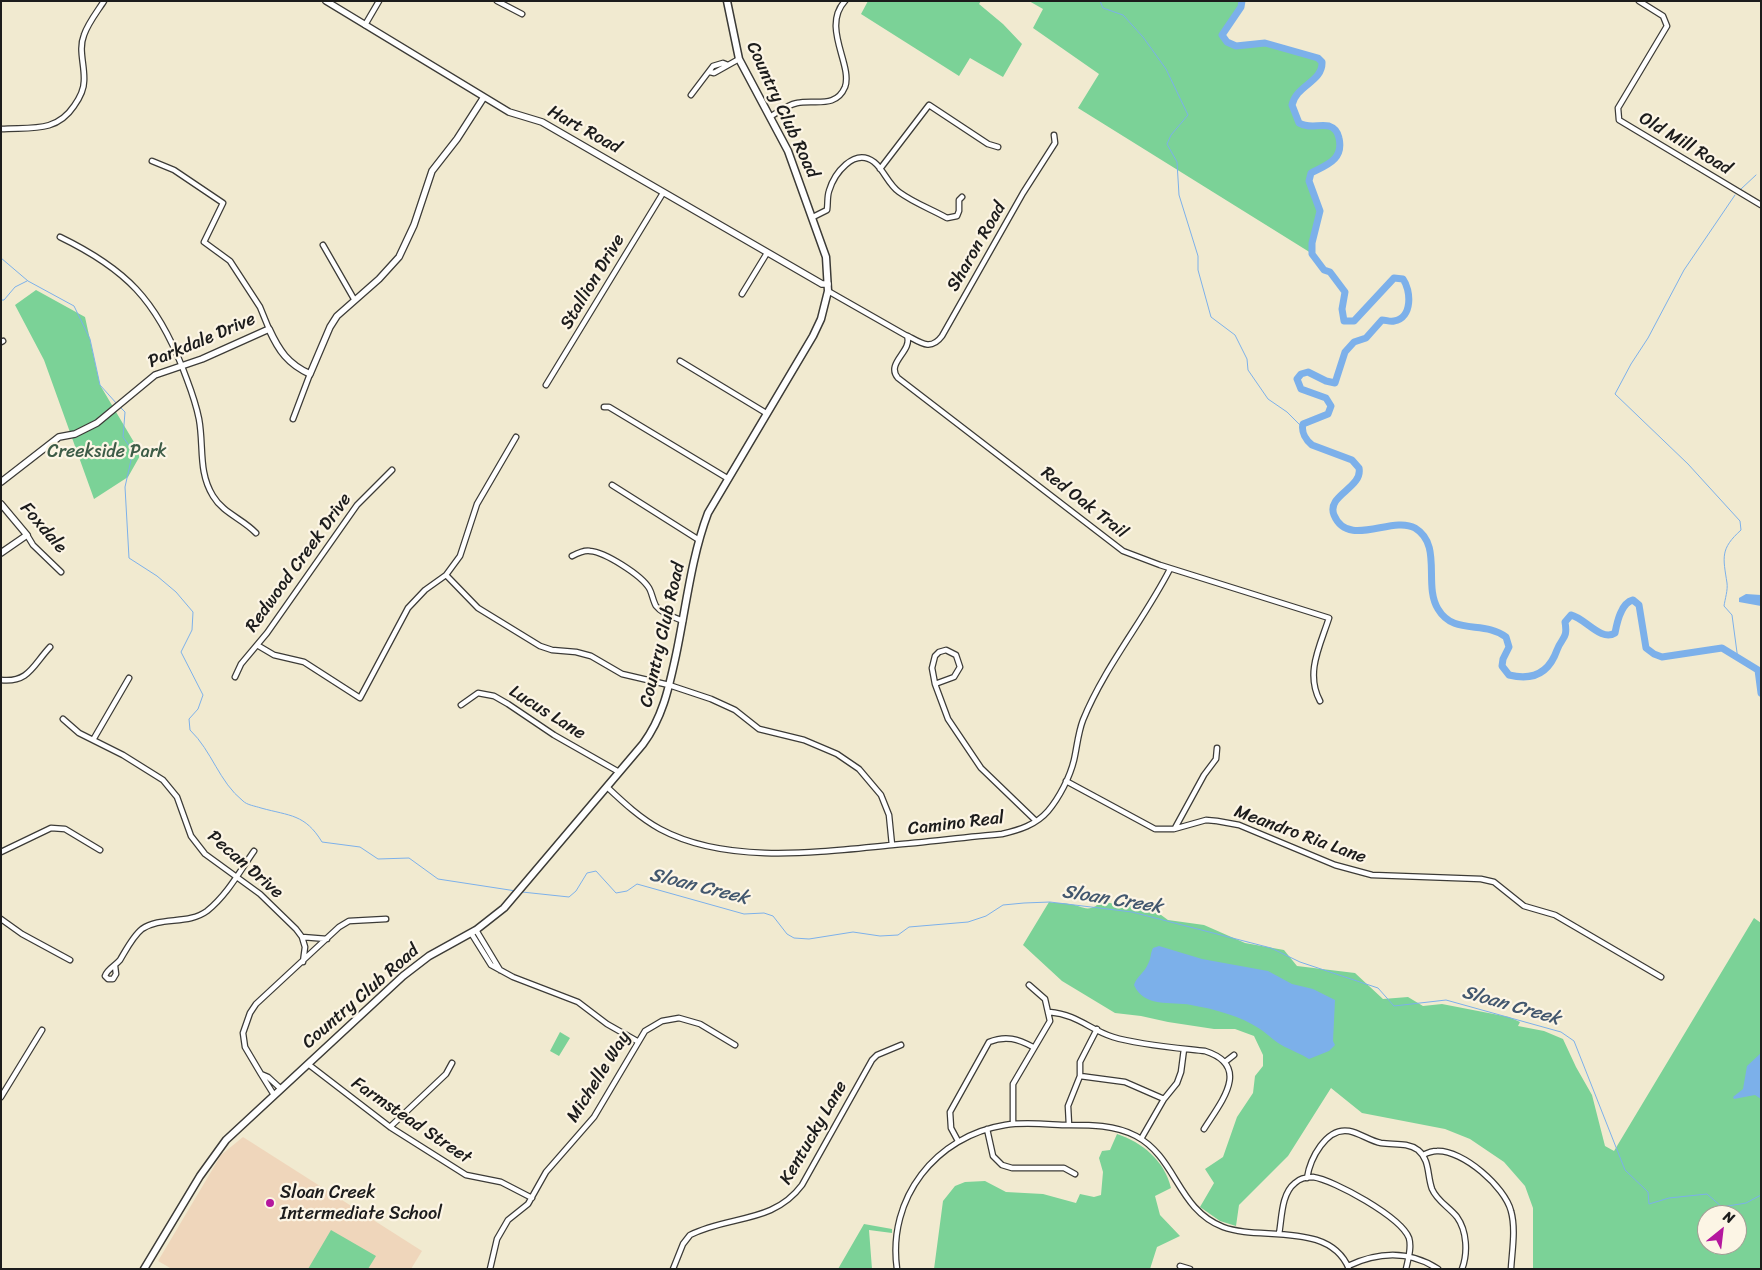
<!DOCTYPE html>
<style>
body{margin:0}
#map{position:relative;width:1762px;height:1270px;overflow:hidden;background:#f1ead0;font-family:Sriracha,sans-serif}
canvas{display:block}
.frame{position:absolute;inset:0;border:2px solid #1c1c1c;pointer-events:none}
.north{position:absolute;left:1697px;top:1205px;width:50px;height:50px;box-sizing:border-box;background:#fcf5e5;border:1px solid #a29e95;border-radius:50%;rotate:29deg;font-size:14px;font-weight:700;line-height:20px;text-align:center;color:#1c1c1c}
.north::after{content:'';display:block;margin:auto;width:18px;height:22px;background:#b5179e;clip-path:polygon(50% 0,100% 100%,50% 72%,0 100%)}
</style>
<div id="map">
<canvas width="1762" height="1270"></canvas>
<div class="frame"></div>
<div class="north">N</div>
</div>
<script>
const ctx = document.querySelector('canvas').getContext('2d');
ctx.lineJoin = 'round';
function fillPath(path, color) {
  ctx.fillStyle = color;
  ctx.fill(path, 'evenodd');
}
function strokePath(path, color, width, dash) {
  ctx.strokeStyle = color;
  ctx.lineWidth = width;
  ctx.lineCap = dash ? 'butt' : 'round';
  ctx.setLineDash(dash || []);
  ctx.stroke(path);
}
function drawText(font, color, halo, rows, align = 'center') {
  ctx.font = font + ' Sriracha,sans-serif';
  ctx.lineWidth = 4.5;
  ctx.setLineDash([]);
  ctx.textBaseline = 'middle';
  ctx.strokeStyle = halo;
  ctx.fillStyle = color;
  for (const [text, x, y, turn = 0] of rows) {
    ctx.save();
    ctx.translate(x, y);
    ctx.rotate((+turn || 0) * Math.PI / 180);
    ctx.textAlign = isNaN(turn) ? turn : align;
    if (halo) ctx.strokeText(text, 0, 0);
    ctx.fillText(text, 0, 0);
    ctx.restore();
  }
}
fillPath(new Path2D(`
 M243 1137 422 1251 411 1269H172L158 1261 221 1155Z`), '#efd6bb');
fillPath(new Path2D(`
 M868 1H981L979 4 1003 24 1022 44 1003 77 970 58 959 76 861 14Z
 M1029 1H1241V7L1221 35C1231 55 1250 41 1267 44 1283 46 1304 54 1320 60L1322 65C1316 83 1296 86 1292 105 1297 137 1311 122 1333 128 1353 152 1329 164 1311 173 1304 189 1319 196 1320 210 1321 224 1308 239 1311 253L1078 108 1099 74 1033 28 1043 9Z
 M36 290 85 317 100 385 141 454 128 477 94 499 44 360 15 305Z
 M1049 902C1057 904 1062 902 1069 904 1081 905 1085 912 1096 906L1099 902 1150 907 1168 920 1204 925 1245 943 1284 950 1297 966 1355 973 1383 999 1408 997 1423 1006 1442 1004 1509 1017 1520 1022 1518 1026 1544 1031 1563 1039 1576 1067 1592 1095 1605 1146 1614 1151 1754 918 1761 923V1269H1533V1208L1525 1186 1504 1162 1470 1139 1445 1129 1362 1113 1331 1088 1288 1156 1239 1205 1236 1226 1220 1221 1200 1207 1214 1183 1205 1169 1223 1157 1237 1117 1253 1093 1255 1076 1263 1066V1055L1254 1036 1235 1029H1214L1168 1022 1141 1016 1115 1013 1062 981 1023 945ZM1707 1215H1737V1245H1707Z
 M560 1032 570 1038 559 1056 550 1051Z
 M1117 1134C1142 1142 1165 1161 1171 1188L1155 1196 1160 1215 1180 1236 1157 1247 1150 1269H934L943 1201 955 1186 965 1182 985 1181 1006 1192 1043 1194 1076 1203 1080 1194 1094 1197 1101 1195 1103 1172 1099 1158 1102 1151 1110 1150Z
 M864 1224 892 1229V1233L869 1230 872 1269H838Z
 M331 1230 376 1256 368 1269H308Z`), '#7bd297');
fillPath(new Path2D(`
 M1746 594 1761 595V606L1739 602V598Z
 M1159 946 1202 959 1268 971 1292 984 1313 989 1335 1000 1333 1041 1335 1045 1329 1051 1309 1059C1301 1054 1293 1051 1285 1047 1275 1042 1269 1035 1260 1029 1241 1016 1214 1009 1191 1005 1171 1001 1144 1008 1134 985 1137 976 1145 972 1148 964 1151 959 1150 954 1153 948Z
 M1761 1053V1099L1755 1095 1734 1099 1733 1097 1743 1089 1747 1066Z`), '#7cb0ea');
strokePath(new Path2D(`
 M1100 1 1103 8 1123 15 1143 37 1166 69 1188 115 1171 135 1167 144 1177 162 1179 195 1198 256V270L1211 317 1235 335 1247 359 1248 370 1268 399 1287 412 1302 427
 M1741 189 1756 175
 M1735 195 1684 270 1648 338 1631 364 1615 394 1688 464 1740 521 1741 530C1720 549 1723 557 1727 583 1728 590 1725 599 1724 606L1732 615 1738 660
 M1 258 28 281 74 306 90 339 100 385 117 404
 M1 300H4L15 287 27 281
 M120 407 125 412 123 437 133 451 125 487 129 558 157 576 176 592 193 612 192 630 181 652 203 695 198 709 189 719 190 730C212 751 219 782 243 801 247 805 255 806 261 808 290 816 305 814 322 842L360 847 378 859 409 858 438 879 516 891
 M522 892 569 897 576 891 587 873 596 871 616 893 627 891 637 884 744 914 764 913 773 916 787 934 794 938 809 939 853 932 880 936 898 935 909 927 968 922 986 916 1003 905 1024 903 1050 902 1132 912 1271 948 1300 962 1378 988 1394 1006 1446 1000 1561 1032 1574 1041 1625 1170 1648 1192 1649 1204 1669 1198 1707 1194 1722 1207 1746 1203 1761 1195`), '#7cb0ea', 1);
strokePath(new Path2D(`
 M1242 1 1241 7 1222 35 1227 42 1236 46 1265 43 1318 58 1322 62C1323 82 1296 85 1292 105L1299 123C1309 129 1319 124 1329 126 1335 128 1338 133 1339 138 1344 160 1326 165 1311 173L1309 181 1320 211 1312 243V254L1324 270 1330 272 1345 292 1342 309 1344 321H1354L1394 278 1403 279C1411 290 1413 318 1394 321 1390 322 1386 320 1382 320L1366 338 1354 342 1345 352 1335 383 1326 381 1308 372 1301 374 1297 379 1301 389 1326 398 1331 406 1328 414 1303 424C1301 432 1306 440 1312 445L1352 460 1359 468C1363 488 1326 495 1334 515 1348 549 1392 515 1415 528 1443 545 1423 585 1438 609 1454 636 1484 620 1506 637L1509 647 1503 659 1502 666 1509 675C1533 681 1549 673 1557 650 1562 637 1568 639 1565 622L1571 615C1585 618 1601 642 1615 633 1617 622 1621 603 1633 600L1639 605 1646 648 1654 654 1662 657 1722 648 1758 670 1761 693`), '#7cb0ea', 7);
const minor = new Path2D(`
 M497 1 522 14
 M1639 1 1663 16 1667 26 1618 108 1619 120 1761 205
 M365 25 379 1
 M710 72 714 73 739 59
 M691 95 713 66 723 63 728 65
 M770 117C778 112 787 105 797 103 814 99 836 109 845 87 853 65 821 27 845 1
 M1 129C31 127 56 133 74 106 79 99 84 90 84 81 85 65 78 50 84 35 88 23 97 12 104 1
 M152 161 174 170 223 203 204 242 230 261 260 307 269 329
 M880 169 929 105 988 144 998 147
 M813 217 827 210C828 203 827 197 829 191 834 174 854 147 874 162 884 170 888 184 899 192 914 203 931 209 947 218L957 216 959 211V200L962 197
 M60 237C126 269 156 300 183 369 190 388 195 399 199 419 204 446 198 472 213 496 223 513 243 519 256 533
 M323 245 354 299
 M828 291 907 336C913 351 885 363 898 378L1123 551 1160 565 1329 618C1320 646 1305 673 1320 701
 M742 294 767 253
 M908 336C921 343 931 351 942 336L1023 193 1055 143 1054 135
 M1 342 3 341
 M680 361 766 413
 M546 385 663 193
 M604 407H609L727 478
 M293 419 310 374
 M612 485 699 540
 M27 535 33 545 61 572
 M572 556C578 553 584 550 590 551 605 552 641 575 649 588 652 593 653 601 656 606 662 614 674 617 683 621
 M446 575 478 608 540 646 552 650 576 652 591 656 622 674 669 685 711 699 735 710 759 729 804 740 837 754 859 769 881 795 889 815 892 845
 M257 645 274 655 304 662 360 698 408 608 425 590 446 575 460 556 477 504 516 437
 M946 650 956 655 960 667 954 677 935 684 932 668 935 656 939 652Z
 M235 677 241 664 267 633 357 505 392 470
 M1 680C29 683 33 665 50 647
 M935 684 948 719 981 768 1036 821
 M461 705 478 693 494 696 508 704 554 735 619 772
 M63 719 79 733 123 755 163 780 177 797 191 836 205 854 260 894 296 929 302 937 305 947 303 962
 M93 740 129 678
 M1066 781 1155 829H1174L1206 820 1217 821 1239 825 1335 865 1372 875 1481 879 1494 882 1524 906 1555 915 1661 977
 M607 787C624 803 640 818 660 829 727 865 820 852 892 845 929 842 965 837 1002 834 1019 830 1036 825 1048 811 1059 798 1070 777 1074 760 1077 747 1078 733 1083 720 1105 666 1144 620 1170 569
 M1175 828 1204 775 1216 759 1217 748
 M1 852 51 828 65 829 100 850
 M1 919 22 934 70 960
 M476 930 500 970
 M471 933 491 965 513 977 578 1002 607 1024 637 1041
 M302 937 327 939
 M115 966 116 974 113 979H108L105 976C107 969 115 966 120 960 126 950 133 936 142 929 161 916 188 925 207 911 227 895 240 871 254 851
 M1049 1012C1079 1015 1088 1029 1113 1037 1139 1045 1178 1048 1205 1051 1252 1066 1221 1102 1204 1129
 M1225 1062 1234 1055
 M308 1064 390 1127 466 1175 501 1182 532 1198
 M261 1074 245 1047 243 1033 250 1013 256 1004 339 927 349 921 386 919
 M1080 1076 1125 1082 1164 1099
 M274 1095 261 1074 268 1077 281 1089
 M1 1097 42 1030
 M1013 1124V1084L1050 1021 1045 999 1029 985
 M1069 1125 1068 1106 1080 1076V1062L1097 1029
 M390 1127 446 1074 452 1063
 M987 1129 993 1156 1002 1165 1012 1168H1064L1075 1174
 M1141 1139 1164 1099 1177 1083 1181 1072 1184 1049
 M958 1141 951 1128 950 1112 989 1042C1006 1035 1018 1039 1033 1047
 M1423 1155C1427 1153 1432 1151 1437 1151 1463 1150 1505 1187 1511 1211 1516 1229 1512 1251 1511 1269
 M1307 1178C1310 1159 1326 1127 1349 1131 1360 1133 1370 1141 1381 1143 1394 1145 1407 1142 1418 1150 1430 1160 1427 1175 1432 1189 1437 1201 1449 1207 1457 1217 1467 1231 1468 1253 1462 1269
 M1279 1234C1282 1218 1281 1194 1295 1183 1299 1179 1306 1177 1313 1177 1334 1180 1401 1217 1409 1238 1412 1248 1408 1259 1406 1269
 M1180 1266 1190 1269
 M1348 1266C1378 1252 1409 1250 1438 1269
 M490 1269 497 1239 508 1220 528 1204 546 1172 594 1117 645 1031 662 1021 679 1018 700 1024 735 1045
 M673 1269 683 1244 690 1235C729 1215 773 1224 802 1185L872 1060 877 1055 901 1045
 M897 1269C887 1198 936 1136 1005 1125 1024 1122 1043 1124 1062 1125 1087 1125 1113 1124 1136 1136 1177 1158 1177 1209 1223 1227 1260 1241 1330 1221 1349 1269`);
const tertiary = new Path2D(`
 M326 1 509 112 542 122 822 284H828
 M1 482 59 437 75 434 97 423 155 375 202 359 269 329C279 351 288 364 310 374L330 327 337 316 379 279 399 257 414 225 432 171 457 139 484 97
 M1 504 27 535 1 553`);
const secondary = new Path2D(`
 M144 1269 200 1176 226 1140 403 976 429 956 476 930 504 908 643 744C663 717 669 687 676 655 686 608 691 558 708 513L813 336 821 319 828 291 826 257 788 151 739 59 727 1`);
strokePath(minor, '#3c3b37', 7);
strokePath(tertiary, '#3c3b37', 8);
strokePath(secondary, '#3c3b37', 9);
strokePath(minor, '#fff', 4.5);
strokePath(tertiary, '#fff', 5.5);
strokePath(secondary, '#fff', 6);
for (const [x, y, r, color] of [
 [270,1203,5,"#b5179e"]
]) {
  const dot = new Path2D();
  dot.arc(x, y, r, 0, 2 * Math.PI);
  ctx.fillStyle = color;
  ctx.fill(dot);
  strokePath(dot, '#fcf5e5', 2);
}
drawText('18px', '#1c1c1c', '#fcf5e5', [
 ["Country Club Road",782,110,65],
 ["Hart Road",584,130,29],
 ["Old Mill Road",1685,144,31],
 ["Sharon Road",977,247,-60],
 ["Stallion Drive",593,282,-59],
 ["Parkdale Drive",202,341,-23],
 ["Red Oak Trail",1084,503,38],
 ["Foxdale",43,528,49],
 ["Redwood Creek Drive",299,563,-54],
 ["Country Club Road",663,635,-77],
 ["Lucus Lane",547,713,32],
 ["Camino Real",956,824,-7],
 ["Meandro Ria Lane",1300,835,20],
 ["Pecan Drive",245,865,41],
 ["Country Club Road",361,997,-41],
 ["Michelle Way",599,1077,-58],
 ["Farmstead Street",411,1121,34],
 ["Kentucky Lane",814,1133,-60]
]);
drawText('18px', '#3d5c47', '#fcf5e5', [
 ["Creekside Park",107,452]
]);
drawText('18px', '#1c1c1c', '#fcf5e5', [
 ["Sloan Creek",280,1193],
 ["Intermediate School",280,1214]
], 'left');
drawText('italic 19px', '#42576e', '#fcf5e5', [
 ["Sloan Creek",699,887,14],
 ["Sloan Creek",1112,900,9],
 ["Sloan Creek",1511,1006,16]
]);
</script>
